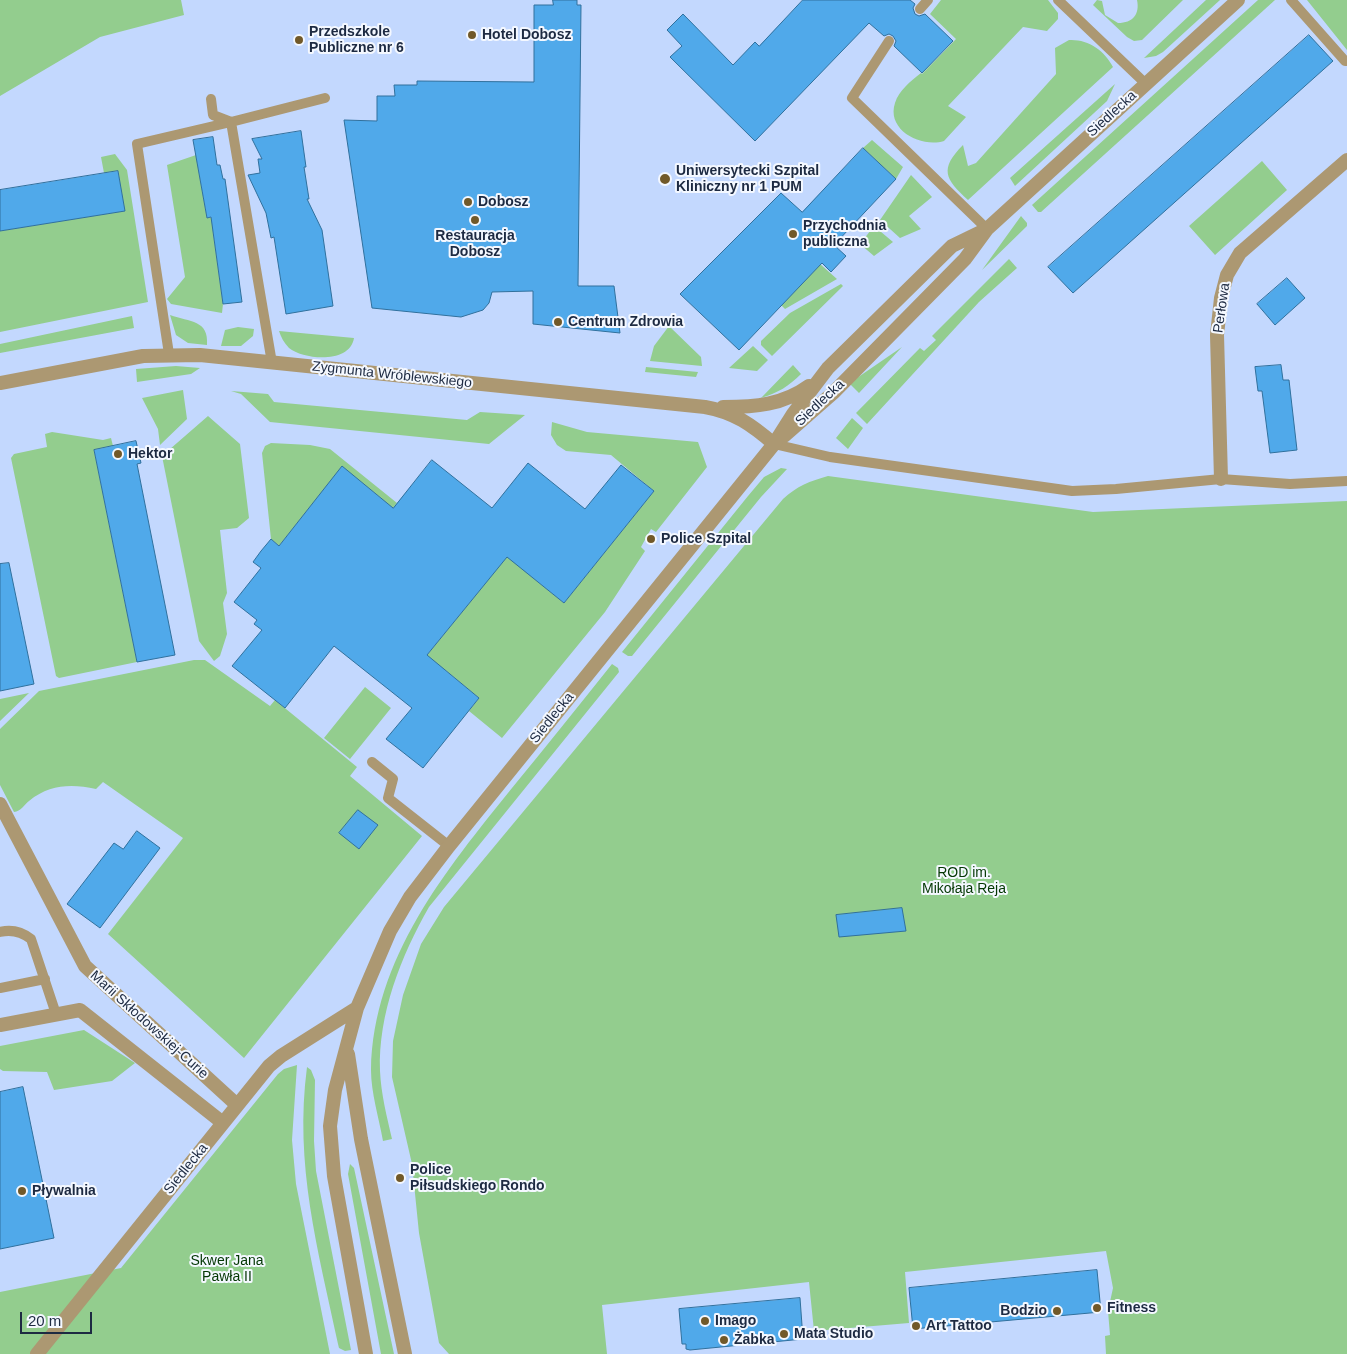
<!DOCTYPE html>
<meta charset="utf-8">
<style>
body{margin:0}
#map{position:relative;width:1347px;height:1354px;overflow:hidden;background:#c3d8fe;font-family:Arial,sans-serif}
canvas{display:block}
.scale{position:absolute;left:20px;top:1312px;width:72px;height:22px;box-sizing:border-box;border:2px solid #1d2a42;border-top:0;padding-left:6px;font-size:15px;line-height:18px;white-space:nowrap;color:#1d2a42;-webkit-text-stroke:4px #f4f8ff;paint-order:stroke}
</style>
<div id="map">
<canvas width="1347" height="1354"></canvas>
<div class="scale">20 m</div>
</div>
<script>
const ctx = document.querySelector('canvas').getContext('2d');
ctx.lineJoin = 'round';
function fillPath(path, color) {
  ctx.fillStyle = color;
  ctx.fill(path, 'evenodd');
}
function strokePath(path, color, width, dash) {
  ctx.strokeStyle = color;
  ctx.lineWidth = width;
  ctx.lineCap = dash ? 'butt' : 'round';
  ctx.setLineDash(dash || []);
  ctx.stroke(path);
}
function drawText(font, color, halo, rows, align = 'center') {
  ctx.font = font + ' Arial,sans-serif';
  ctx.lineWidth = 4;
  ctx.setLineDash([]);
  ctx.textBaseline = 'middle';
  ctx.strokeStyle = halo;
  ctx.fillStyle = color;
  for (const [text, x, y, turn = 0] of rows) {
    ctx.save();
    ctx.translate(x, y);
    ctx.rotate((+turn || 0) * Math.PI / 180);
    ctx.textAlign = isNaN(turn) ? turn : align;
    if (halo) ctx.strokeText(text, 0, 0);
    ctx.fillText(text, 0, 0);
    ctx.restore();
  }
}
fillPath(new Path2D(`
 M0 0H181L184 15 100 37 0 96Z
 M941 0H1048L1058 13V19L1047 31 1023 27 948 106 966 117 944 141C921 148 886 130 895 103 899 90 911 81 921 73L922 74 956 39 930 14Z
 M1097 0 1102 1 1105 15 1118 23C1133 23 1140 14 1137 0H1183L1142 40 1134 41 1127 37 1093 5Z
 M1206 0H1220L1163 52 1156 56 1144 58Z
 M1258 0H1275L1041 212H1038L1032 205Z
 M1307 0H1347V50Z
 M1069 40C1088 39 1104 50 1113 67L968 200C945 179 939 169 963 145L968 166 976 163 1056 74 1055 48Z
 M1115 84 1107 101 1015 186 1010 178Z
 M872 140 903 167 896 179 863 148Z
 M115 154 127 170 148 302 0 332V231L124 211 118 171 104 173 101 157Z
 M196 155 207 218 230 215 213 232 223 304 222 313 171 304 167 299 185 277 167 165Z
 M1262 161 1287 190 1215 255 1189 226Z
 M911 175 932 197 909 216 921 229 900 238 880 220Z
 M1021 216 1027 223V226L982 270Z
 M874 226 893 242 874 256 860 244Z
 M1009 259 1017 268 979 302 867 424 856 413 920 348 924 351 936 340 932 336Z
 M820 264 837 279 785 309 781 305Z
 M841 284 843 286 772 356 761 345V341L790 313Z
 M170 315C190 322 209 320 207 345L188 343 176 335Z
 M132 316 134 328 0 353V344Z
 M669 326 701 357 702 366 650 361 654 346Z
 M238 327 254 329 253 336 241 346H221L225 330Z
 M279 331 354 338C350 364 304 360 289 348 284 343 281 337 279 331Z
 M753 346 768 360 757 371 729 368Z
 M902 347 859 393 850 384 854 380Z
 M793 365 801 374C789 386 778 393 761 398Z
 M176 366 200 368 191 374 137 382 136 369Z
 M646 367 698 372 696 377 645 372Z
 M183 390 187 419 160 445 158 429 142 398Z
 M231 391 268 394 274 402 467 420 480 412 525 415 489 444 270 422 241 394Z
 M208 416 240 444 249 518 237 528 220 530 227 593 223 603 227 634 220 656 214 661 199 641 162 456Z
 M852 418 863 428 848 449 836 438Z
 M552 422 587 432 698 442 707 467 656 532 651 529 641 547 645 551 605 612 502 738 469 711 479 698 444 669 415 670 542 513 531 576 564 603 654 491 611 455 566 451 557 445 551 435Z
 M52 432 103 440 111 438 113 446 94 450 137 662 59 678 56 676 11 458 14 454 47 447 45 434Z
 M271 443 310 445 330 449 397 503 322 595 345 543 381 498 342 467 279 546 271 539 262 453 265 446Z
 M781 468 787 469 761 497 632 656H628L622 652 748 496 764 477Z
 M828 476 1093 512 1347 501V1354H1106L1105 1336 1110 1335 1108 1311 1113 1288 1106 1251 905 1272 909 1323 814 1331 809 1282 602 1305 607 1354H449L439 1343 419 1233 412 1164 392 1077 393 1041 403 995 421 944 444 907 783 499C797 486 810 481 828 476Z
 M194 660H205L270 706 275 700 357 767 350 776 422 836 244 1058 108 934 183 838 103 782 96 789C72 784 50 784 29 801 24 805 21 811 14 812L0 785V729L39 691Z
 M612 664 618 668 619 672 429 907C401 956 378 1014 380 1071 381 1094 387 1117 392 1139L383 1141C379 1118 371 1093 371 1070 373 958 446 870 512 788 546 747 579 705 612 664Z
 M365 687 391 708 350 759 324 738Z
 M29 693 0 721V699Z
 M84 1030 135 1063 112 1081 54 1090 47 1072 3 1071 0 1069V1046Z
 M297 1065 292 1140 296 1184 330 1354H0V1292L121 1268 278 1074 284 1069Z
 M307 1067 311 1070 315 1080 314 1141 316 1171 351 1350 345 1351 339 1348 338 1344C318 1249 294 1165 307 1067Z
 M350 1164 354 1168 394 1354H381L348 1174Z`), '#93cd8e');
const building = new Path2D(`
 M553 0H577V5H581L578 286H614L620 333 533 324V291L492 292 489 303 483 310 461 317 372 308 344 120 377 121V96H395L394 85H417V81L534 82V5H553Z
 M803 0H910L915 4 913 8 915 14 919 16 925 14 953 41 922 73 894 46 896 41 893 36 889 34 884 36 869 23 755 141 670 57 682 46 667 30 683 14 733 65 755 42 759 46Z
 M1309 35 1333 61 1073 293 1048 267Z
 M301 131 306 167H304L309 199H307L322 230 333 306 286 314 274 237 271 238 266 213 248 175 260 173 258 159H262L252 139Z
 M213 137 217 165H220L223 179H225L242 302 223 304 211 217 207 218 193 140Z
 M863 148 896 179 834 245 846 256 831 272 822 263 739 350 680 294 781 193 802 212Z
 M118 171 125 211 0 231V190Z
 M1287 278 1305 298 1275 325 1257 304Z
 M1281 365 1283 380H1289L1297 450 1270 453 1262 391H1258L1255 367Z
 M136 441 141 463 137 464 175 655 137 662 94 450Z
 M432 460 492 508 528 463 585 509 621 465 654 491 564 603 507 557 427 655 479 698 423 768 386 739 412 708 334 646 285 708 232 666 262 630 254 624 257 620 234 602 261 568 253 562 261 551 271 539 279 546 342 466 393 508Z
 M9 563 34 684 0 691V564Z
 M358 810 378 825 359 849 339 833Z
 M137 831 160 848 100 928 67 904 114 843 123 849Z
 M902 908 906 931 839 937 836 915Z
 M23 1087 54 1238 0 1249V1092Z
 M1097 1270 1101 1312 913 1329 909 1288Z
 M800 1298 803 1339 690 1350 686 1349V1344H682L679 1309Z`);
fillPath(building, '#50a9ea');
strokePath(building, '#30709d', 1);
strokePath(new Path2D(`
 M1058 0 1146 84
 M1291 0 1345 61H1347
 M920 9 928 0
 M889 41 852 98 987 229
 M211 99 213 115 231 122
 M169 354 137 144 231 122
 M272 363 231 122 325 98
 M774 444 830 457 1072 491 1116 489 1221 479 1290 484 1347 481
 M372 762 393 779 388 798 449 846
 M0 932C12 929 22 932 31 939L56 1014
 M0 988 45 979`), '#ac9872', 10);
strokePath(new Path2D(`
 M0 383 143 356 200 355 705 407C734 412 752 425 774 444
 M723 407C755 407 783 405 809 386
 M784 436 833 393 965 259 987 229 1238 0
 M1221 479 1217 335 1221 298 1227 275 1240 253 1347 160
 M0 804 85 966 237 1105
 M0 1025 80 1010 223 1123
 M348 1054 361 1139 405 1354
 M37 1354 269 1066 281 1056 357 1008
 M366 1354 334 1176 330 1126 335 1090 357 1008 390 931 410 897 449 846 774 444 793 414 828 368 952 246 987 229`), '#ac9872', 14);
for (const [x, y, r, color] of [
 [472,35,5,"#715929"],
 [299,40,5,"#715929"],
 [665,179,6,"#715929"],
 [468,202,5,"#715929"],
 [475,220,5,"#715929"],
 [793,234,5,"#715929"],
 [558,322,5,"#715929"],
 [118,454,5,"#715929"],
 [651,539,5,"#715929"],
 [400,1178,5,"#715929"],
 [22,1191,5,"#715929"],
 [1097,1308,5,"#715929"],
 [1057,1311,5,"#715929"],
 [705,1321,5,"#715929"],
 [916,1326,5,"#715929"],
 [784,1334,5,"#715929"],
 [724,1340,5,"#715929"]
]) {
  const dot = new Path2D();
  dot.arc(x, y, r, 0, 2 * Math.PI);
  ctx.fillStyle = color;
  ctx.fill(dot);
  strokePath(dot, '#f4f8ff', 2);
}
drawText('bold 14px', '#1d2a42', '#f4f8ff', [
 ["Przedszkole",309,32],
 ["Publiczne nr 6",309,48],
 ["Hotel Dobosz",482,35],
 ["Uniwersytecki Szpital",676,171],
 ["Kliniczny nr 1 PUM",676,187],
 ["Dobosz",478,202],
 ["Przychodnia",803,226],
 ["publiczna",803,242],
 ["Restauracja",475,236,"center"],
 ["Dobosz",475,252,"center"],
 ["Centrum Zdrowia",568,322],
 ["Hektor",128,454],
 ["Police Szpital",661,539],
 ["Police",410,1170],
 ["Piłsudskiego Rondo",410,1186],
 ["Pływalnia",32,1191],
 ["Fitness",1107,1308],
 ["Bodzio",1047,1311,"right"],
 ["Imago",715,1321],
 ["Art Tattoo",926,1326],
 ["Mata Studio",794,1334],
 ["Żabka",734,1340]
], 'left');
drawText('14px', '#1d2a42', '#f4f8ff', [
 ["Siedlecka",1112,114,-42],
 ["Perłowa",1222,308,-82],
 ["Zygmunta Wróblewskiego",392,375,6],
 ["Siedlecka",820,403,-43],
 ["Siedlecka",552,718,-51],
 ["Marii Skłodowskiej-Curie",149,1025,42],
 ["Siedlecka",186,1169,-51]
]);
drawText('14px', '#033703', '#f4f8ff', [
 ["ROD im.",964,873],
 ["Mikołaja Reja",964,889],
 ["Skwer Jana",227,1261],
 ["Pawła II",227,1277]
]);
</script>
